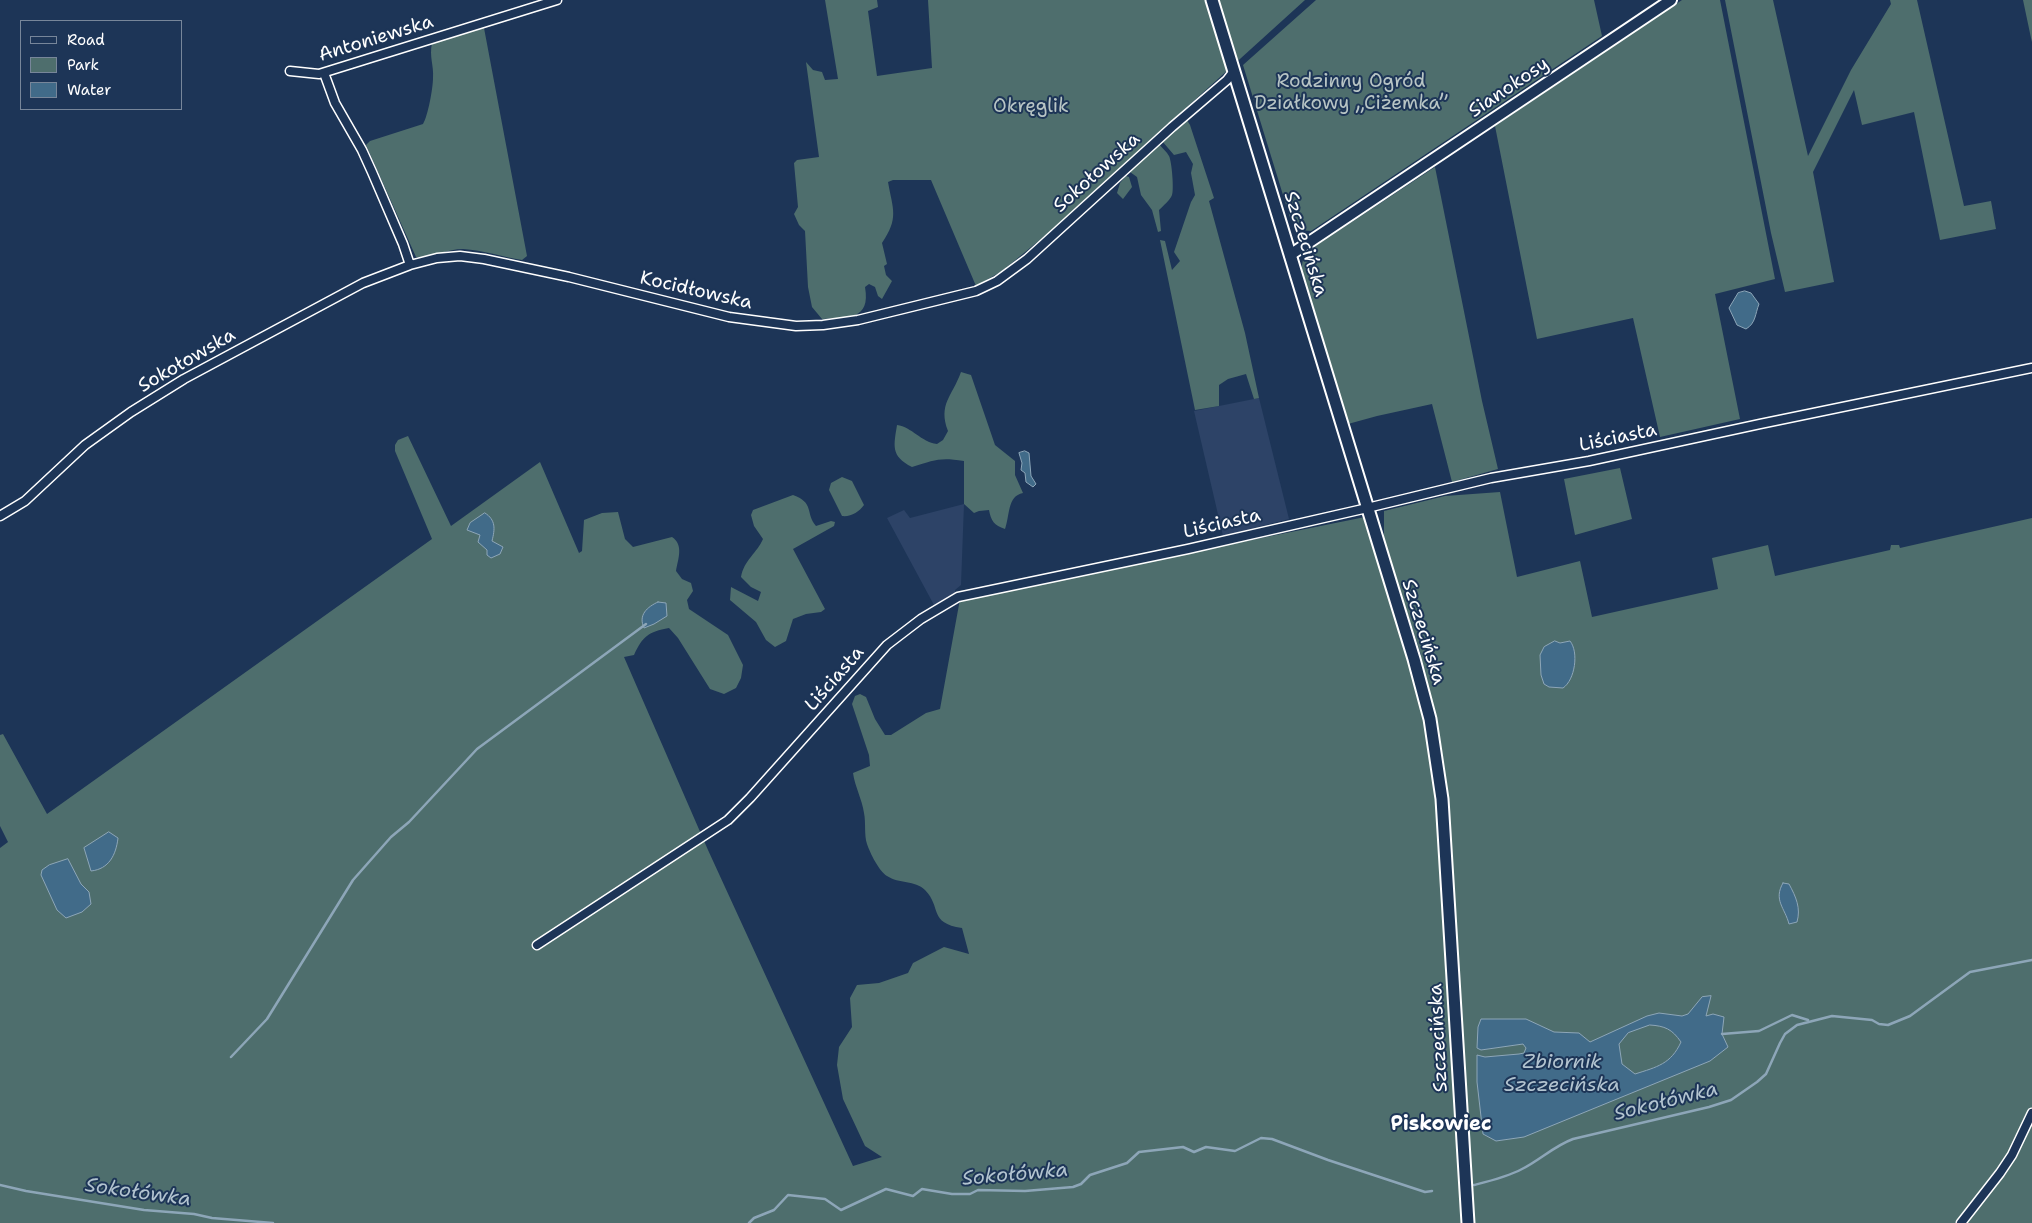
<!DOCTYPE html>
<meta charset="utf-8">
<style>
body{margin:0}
#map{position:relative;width:2032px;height:1223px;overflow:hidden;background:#1d3557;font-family:"Shantell Sans",sans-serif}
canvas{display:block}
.legend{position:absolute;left:20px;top:20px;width:162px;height:90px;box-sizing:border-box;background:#1d3557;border:1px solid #77869a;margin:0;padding:6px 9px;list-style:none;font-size:15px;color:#fff}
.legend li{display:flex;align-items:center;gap:10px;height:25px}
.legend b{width:25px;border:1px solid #77869a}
</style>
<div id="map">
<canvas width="2032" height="1223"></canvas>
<ul class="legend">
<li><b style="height:6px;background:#1d3557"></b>Road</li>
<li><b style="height:14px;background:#4e6e6d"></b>Park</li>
<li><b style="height:14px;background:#416b89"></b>Water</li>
</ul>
</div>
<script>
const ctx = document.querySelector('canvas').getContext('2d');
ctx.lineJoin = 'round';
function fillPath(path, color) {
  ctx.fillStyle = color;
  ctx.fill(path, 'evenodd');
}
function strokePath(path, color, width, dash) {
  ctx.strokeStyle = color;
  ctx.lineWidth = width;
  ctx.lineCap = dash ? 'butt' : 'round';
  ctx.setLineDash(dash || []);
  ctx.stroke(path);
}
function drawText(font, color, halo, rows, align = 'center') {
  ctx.font = font + ' "Shantell Sans",sans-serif';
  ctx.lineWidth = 4;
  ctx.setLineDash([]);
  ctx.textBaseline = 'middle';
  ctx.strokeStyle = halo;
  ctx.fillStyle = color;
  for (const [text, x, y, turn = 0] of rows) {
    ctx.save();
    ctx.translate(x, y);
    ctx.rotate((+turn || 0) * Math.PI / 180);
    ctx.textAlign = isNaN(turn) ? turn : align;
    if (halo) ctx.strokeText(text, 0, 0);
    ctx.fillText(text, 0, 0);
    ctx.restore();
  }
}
fillPath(new Path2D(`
 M1259 398 1289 519 1223 536 1194 411Z
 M964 504 961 585 955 590V595L934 605 887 518 904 510 910 518Z`), '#2d4367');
fillPath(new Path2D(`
 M825 0H877L878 7 868 11 877 76 932 68 928 0H1305L1047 234 1002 271 976 286 931 180H893L888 182C893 210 899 218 882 243L887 264 884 266 886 275 892 281 882 299 878 296 875 287 869 284 865 287C871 321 847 317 822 319L812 307 808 287 805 231 799 225 794 214 798 207 794 163 797 160 819 157 806 62 813 70 822 72 825 80 838 79Z
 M1316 0H1594L1602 36 1311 231 1299 230 1291 221 1243 65Z
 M1682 0H1720L1775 279 1715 294 1740 419 1660 437 1633 318 1537 339 1495 126Z
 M1725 0H1773L1808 156 1851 70 1891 4 1890 0H1917L1964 206 1991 201 1996 229 1940 240 1914 112 1862 125 1854 90 1813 172 1834 282 1785 292 1771 233Z
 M2023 0H2032V42L2031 38Z
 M484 28 527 256 522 260C503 257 483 250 463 249 447 249 432 258 416 257L366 145 370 141 423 124C428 116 433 88 433 78 434 65 429 57 432 43Z
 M1187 120 1190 125 1214 198 1209 201 1245 333 1259 398 1254 399 1246 374 1228 379 1219 385V406L1195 410 1160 240 1165 241 1172 270 1180 261 1174 252 1191 202 1195 195 1191 173 1193 164 1186 152 1174 155 1162 141Z
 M1159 144C1162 148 1167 152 1169 156 1172 162 1174 190 1172 195 1170 200 1163 206 1159 210L1161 231 1158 232 1152 210 1141 195 1137 177 1130 172Z
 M1435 167 1482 401 1498 469 1452 482 1432 404 1377 416 1348 424 1301 271 1303 259 1311 249Z
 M1126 176 1129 177 1132 187 1123 199 1117 193 1120 183Z
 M961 372 971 375 995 445 1015 461V475L1023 493C1007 496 1010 516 1005 529 994 525 991 521 989 510L979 511 974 513 964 504V461C939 457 935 460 912 467 890 456 894 445 897 425 912 427 921 442 937 444L943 440 948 431C938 404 952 397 961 372Z
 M408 436 451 526 540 462 579 553 582 551 584 520 602 513 618 512 625 539 633 547 672 537C684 545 678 559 676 571L682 579 691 583 693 591 687 600 689 609 728 635 743 665 741 678 736 688 724 694 710 689 678 638 669 628C648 632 643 636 634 655L624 657 708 850 853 1166 882 1157 865 1146 843 1099 837 1065 839 1047 852 1027 850 998 857 985 879 983 908 973 913 963 944 947 969 954 962 928C928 923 942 907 925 890 915 880 899 884 887 876 879 871 870 853 867 844 864 835 866 823 864 813 862 799 855 787 853 773L870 766 869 755 852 704 855 696 860 694 866 697 875 719 885 735H891L926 713 940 709 960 599 1365 517 1409 658 1421 655 1384 541V511L1445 496 1500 492 1517 577 1580 561 1592 617 1718 589 1712 558 1768 545 1775 576 1890 550 1891 545H1899L1900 548 2032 518V1223H0V848L8 842 0 826V735L3 734 47 814 432 539 395 451V445L398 440Z
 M1620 468 1632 519 1575 535 1564 479Z
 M842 477 852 481 864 505C859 512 851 517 842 516L829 490 831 483Z
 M793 495C815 503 805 513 816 526L831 521 835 522 834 526 793 549 825 609 821 612 806 614 793 619 786 641 775 647 766 640 756 622 730 600 731 587 758 601 761 592 751 587 741 577C744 560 757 553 763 539L754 526 751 515 753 510Z`), '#4e6e6d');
const water = new Path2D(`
 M1745 291 1751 293 1759 304C1755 314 1756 323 1746 329L1737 325 1729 308 1738 293Z
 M1025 451 1029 453 1031 476 1036 484 1033 487 1026 482 1025 473 1021 470 1022 463 1019 453Z
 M485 513C496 520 495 529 492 541L503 547 500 554 491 558 487 555V550L478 542 480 535 467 530 470 523Z
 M658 602 666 603 667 616 654 624 644 628C638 615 647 607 658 602Z
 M1555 641 1560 643 1570 641C1579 652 1575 680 1563 688L1549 687 1544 684 1541 675 1540 655 1544 647Z
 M109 832 118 838C116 855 109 869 91 871L84 848Z
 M68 859 81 884 89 892 91 904 82 912 66 918 57 910 41 875 42 870 49 865Z
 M1783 883 1789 884C1796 897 1801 908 1797 922L1789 924C1785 908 1773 900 1783 883Z
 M1711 996 1706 1016 1713 1014 1724 1017 1722 1034 1728 1047 1710 1061 1524 1137 1496 1141 1483 1134 1477 1082V1055L1485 1057 1519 1054 1524 1053 1526 1048 1523 1044 1481 1050 1477 1048 1478 1027 1481 1019H1526L1554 1032 1579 1033 1590 1042 1647 1016 1659 1013 1682 1016 1688 1014 1702 997ZM1650 1025C1665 1026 1672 1029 1681 1042 1671 1064 1657 1067 1635 1074L1622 1064 1619 1044 1628 1033Z`);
fillPath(water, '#416b89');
strokePath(water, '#8da6b8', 1);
strokePath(new Path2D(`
 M1722 1034 1759 1031 1792 1015 1808 1020
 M231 1057 267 1019 353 880 391 837 409 822 477 749 646 624
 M0 1185 26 1191 144 1210 194 1214 212 1218 273 1223
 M1474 1185C1490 1181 1507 1177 1522 1169 1540 1160 1554 1146 1573 1139L1709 1107 1731 1100 1757 1082 1766 1074 1780 1043 1785 1034 1797 1025 1832 1016 1872 1020 1879 1024 1888 1025 1910 1016 1970 972 2032 960
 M749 1223 754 1218 774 1210 788 1195 825 1199 841 1210 886 1189 913 1196 922 1189 952 1194H970L978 1190 1025 1191 1073 1187 1081 1184 1090 1175 1127 1163 1139 1152 1183 1147 1194 1152 1206 1147 1235 1151 1261 1138 1272 1139 1328 1160 1425 1192 1432 1191`), '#8da6b8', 2.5);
const minor = new Path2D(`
 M290 71 319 74 557 0
 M324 73 335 103 362 150 372 172 403 244 410 265
 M0 516 25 501 85 445 131 412 184 379 363 283 410 265 437 258 460 256 484 259 569 277 729 317 796 326 823 325 858 320 976 291 997 281 1027 259 1172 127 1227 80 1234 71
 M537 945 728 820 750 798 887 645 921 619 958 597 1188 549 1363 509 1491 478 1589 461 1760 424 2032 368
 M1961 1223 2000 1173 2012 1155 2032 1113`);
const tertiary = new Path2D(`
 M1290 255 1671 0`);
const secondary = new Path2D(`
 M1212 0 1414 659 1430 719 1442 799 1468 1223`);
strokePath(minor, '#fff', 11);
strokePath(tertiary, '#fff', 14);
strokePath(secondary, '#fff', 15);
strokePath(minor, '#1d3557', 8);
strokePath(tertiary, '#1d3557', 10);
strokePath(secondary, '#1d3557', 11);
drawText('19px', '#fff', '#1d3557', [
 ["Antoniewska",376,39,-17],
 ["Sianokosy",1509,88,-34],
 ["Sokołowska",1097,173,-42],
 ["Szczecińska",1305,244,73],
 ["Kocidłowska",696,291,13],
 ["Sokołowska",187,361,-30],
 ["Liściasta",1618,438,-12],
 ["Liściasta",1222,524,-13],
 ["Szczecińska",1423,632,73],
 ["Liściasta",835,679,-49],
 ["Szczecińska",1439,1038,-93]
]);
drawText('19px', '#b8c5c5', '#1d3557', [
 ["Rodzinny Ogród",1351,82],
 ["Działkowy „Ciżemka”",1351,104],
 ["Okręglik",1031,107]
]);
drawText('italic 20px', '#b3c4d0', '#1d3557', [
 ["Zbiornik",1562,1063],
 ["Szczecińska",1562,1086],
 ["Sokołówka",1666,1102,-14],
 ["Sokołówka",1015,1175,-5],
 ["Sokołówka",138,1193,8]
]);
drawText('bold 20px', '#fff', '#1d3557', [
 ["Piskowiec",1441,1125]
]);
</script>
